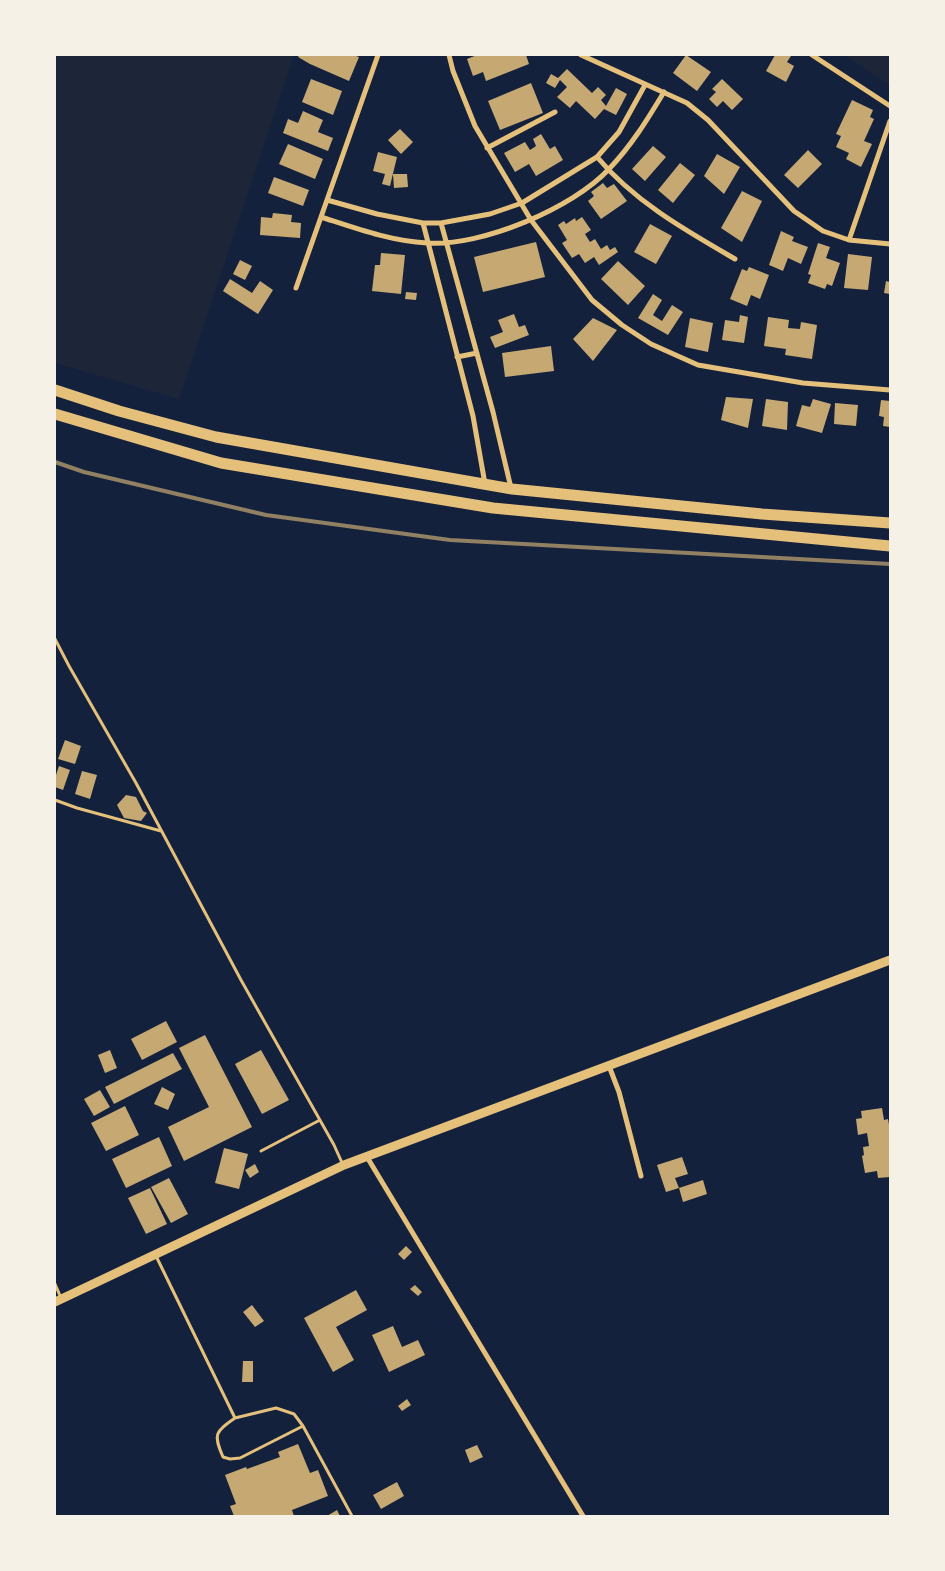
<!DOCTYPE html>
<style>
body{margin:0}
#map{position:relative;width:945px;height:1571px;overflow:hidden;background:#14213d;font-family:"Golos Text",sans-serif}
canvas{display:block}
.frame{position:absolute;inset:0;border:56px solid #f6f1e7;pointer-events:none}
</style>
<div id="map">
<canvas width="945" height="1571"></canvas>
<div class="frame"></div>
</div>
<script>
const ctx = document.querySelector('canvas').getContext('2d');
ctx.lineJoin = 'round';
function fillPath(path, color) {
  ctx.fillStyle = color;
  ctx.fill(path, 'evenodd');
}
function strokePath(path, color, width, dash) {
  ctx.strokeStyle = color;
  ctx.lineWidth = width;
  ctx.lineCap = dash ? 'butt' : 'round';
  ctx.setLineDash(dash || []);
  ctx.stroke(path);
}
fillPath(new Path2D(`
 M55 55H294L179 399 55 363Z
 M844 55H890V85Z`), '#1d2539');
fillPath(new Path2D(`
 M299 55H353L359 57 349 81 310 64 298 57Z
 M477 55H526L529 64 486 81 483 72 473 76 467 59Z
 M686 55 711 72 697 91 673 73Z
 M775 55 791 56 787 62 794 66 786 82 766 71Z
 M567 69 592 93 598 87 606 95 601 100 606 106 616 88 627 94 616 115 604 109 595 119 576 101 570 108 557 97 567 87 560 80 555 88 546 83 551 74 558 78Z
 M311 79 342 91 333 115 302 102Z
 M722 79 743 99 732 110 723 101 717 107 709 99 716 92 712 89Z
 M531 83 543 113 500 130 488 101Z
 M852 100 873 110 870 117 874 119 864 141 872 144 861 167 846 159 849 153 836 147 841 136 836 134Z
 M303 111 323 120 318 132 333 138 328 151 283 133 288 119 298 123Z
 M400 129 413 142 401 154 388 140Z
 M541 134 550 149 555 146 563 160 536 176 529 164 515 172 504 153 525 142 530 150 536 146 533 139Z
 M288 144 323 159 315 179 279 164Z
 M653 146 666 157 645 181 632 169Z
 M808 150 822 164 798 188 784 175Z
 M378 152 397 157 390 186 382 184 385 174 373 171Z
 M717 154 740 167 724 194 704 176Z
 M680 163 695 175 673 203 658 190Z
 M393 174H407L408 187 394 188Z
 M274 177 309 190 303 206 268 193Z
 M603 183 607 188 614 184 627 201 601 219 588 201 594 196 591 192Z
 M742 191 762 201 742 242 721 228Z
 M273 213 292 215 291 222 301 223 300 238 260 235 261 217 272 218Z
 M582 217 591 230 585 234 590 242 595 239 601 249 607 245 610 250 615 247 618 252 599 265 594 257 585 263 579 254 572 258 562 243 567 240 558 225 564 221 566 224 575 218 576 221Z
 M650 224 672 236 656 264 634 252Z
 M781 231 794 237 792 241 808 247 801 264 788 258 783 271 769 265Z
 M536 242 545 277 483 292 474 257Z
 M818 243 830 247 826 258 840 263 832 286 827 284 825 289 808 283 811 275 808 274Z
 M381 253 405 255 401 294 372 291 375 265H380Z
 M848 254 872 257 868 290 844 288Z
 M240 260 252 266 245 280 233 274Z
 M618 261 645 286 628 305 601 279Z
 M749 267 769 275 760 299 751 295 747 306 730 299 742 269 747 271Z
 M230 279 252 293 260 281 273 290 258 314 223 291Z
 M886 281 890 282V294L884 293Z
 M406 292 417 293 416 300 405 299Z
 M653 294 662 300 653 315 662 321 672 305 683 312 668 335 638 318Z
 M514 314 519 327 525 325 529 335 495 348 490 337 503 332 498 320Z
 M740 315 748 317 744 343 722 340 725 320 739 322Z
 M768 317 789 320 788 328 800 329 801 322 817 325 812 359 785 355 786 349 764 346Z
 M593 318 617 330 593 361 573 339Z
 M690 318 713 323 708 352 685 347Z
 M551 346 554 371 505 377 502 353Z
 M726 397 753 399 748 428 721 420Z
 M766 399 788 402 787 430 762 426Z
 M813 399 831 404 822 433 796 426 802 405 810 407Z
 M881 400 890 401V427L883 426 884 417 879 416Z
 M835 403 858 405 856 426 834 424Z
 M65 740 81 746 75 764 58 759Z
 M59 766 70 770 63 790 55 787V778Z
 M82 771 97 775 90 799 75 794Z
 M126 795 136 797 143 811 147 813 141 821 124 818 117 805Z
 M166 1021 177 1042 142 1060 131 1039Z
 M205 1035 252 1127 184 1161 168 1127 209 1107 179 1048Z
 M110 1050 117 1068 105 1073 98 1055Z
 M261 1050 289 1100 262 1114 235 1064Z
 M173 1053 182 1069 114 1104 105 1087Z
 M162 1087 175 1094 168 1110 154 1104Z
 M100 1090 110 1107 94 1116 84 1099Z
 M125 1106 139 1135 106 1151 91 1123Z
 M882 1108 884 1120 888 1119 890 1130V1177L878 1178 877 1171 865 1173 862 1156 864 1155 863 1147 869 1146 867 1133 858 1135 856 1119 862 1118 861 1111Z
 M159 1137 172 1166 126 1188 112 1159Z
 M224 1148 248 1154 239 1189 215 1183Z
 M682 1157 688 1174 675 1178 679 1188 666 1192 657 1165Z
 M255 1164 259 1172 250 1178 245 1170Z
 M169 1178 188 1214 171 1223 151 1187Z
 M703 1180 707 1194 683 1202 679 1188Z
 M150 1188 167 1224 146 1234 128 1198Z
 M406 1246 412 1252 404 1260 398 1254Z
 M415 1285 422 1292 418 1296 410 1289Z
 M356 1290 367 1310 336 1327 354 1360 333 1372 304 1318Z
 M252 1305 264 1321 255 1327 243 1312Z
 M393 1326 402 1347 418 1340 425 1355 389 1372 372 1335Z
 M243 1361H253V1382H242Z
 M407 1399 411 1405 402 1411 398 1406Z
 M298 1444 310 1473 318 1470 328 1496 292 1510 294 1516H234L230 1506 236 1504 225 1475 246 1467 247 1469 280 1457 278 1452Z
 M477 1445 483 1457 470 1463 465 1450Z
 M397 1482 404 1496 381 1509 373 1495Z
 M337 1510 340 1516H327Z`), '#c6a872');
strokePath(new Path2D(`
 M55 639 69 666 136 783 241 980 334 1145 343 1165
 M55 800 77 808 161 831
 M261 1151 320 1120
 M156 1256 235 1418 276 1408 294 1414 303 1426 352 1516
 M55 1284 61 1298
 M235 1418C215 1432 213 1434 223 1457L230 1459 240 1458 303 1426`), '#e5c07b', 3);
strokePath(new Path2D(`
 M449 55 453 71 475 126 531 220 592 300 622 325 651 344 698 365 803 383 890 390
 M581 55 687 103 708 120 794 211 823 231 849 240 890 244
 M812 55 890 106
 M487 148 555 112
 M597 157C635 202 685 230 735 259
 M327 200 377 214 423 223H441L490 214 522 203 597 157 619 132 645 85
 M321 217C355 228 390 241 427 243 481 247 573 208 609 169 632 145 647 120 664 92
 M423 223 473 416 485 484
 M441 223 493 412 511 488
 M849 240 890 121
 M296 288 378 55
 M457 357 477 353
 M609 1066 619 1092 641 1176
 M367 1157 583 1516`), '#e5c07b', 5);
strokePath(new Path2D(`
 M55 1302 344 1165 890 960`), '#e5c07b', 9);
strokePath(new Path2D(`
 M55 390 119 411 216 437 512 489 762 514 890 523
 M55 414 221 463 493 508 890 546`), '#e5c07b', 11);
strokePath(new Path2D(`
 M55 462 84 472 266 515 450 540 890 564`), '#918062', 4);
</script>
